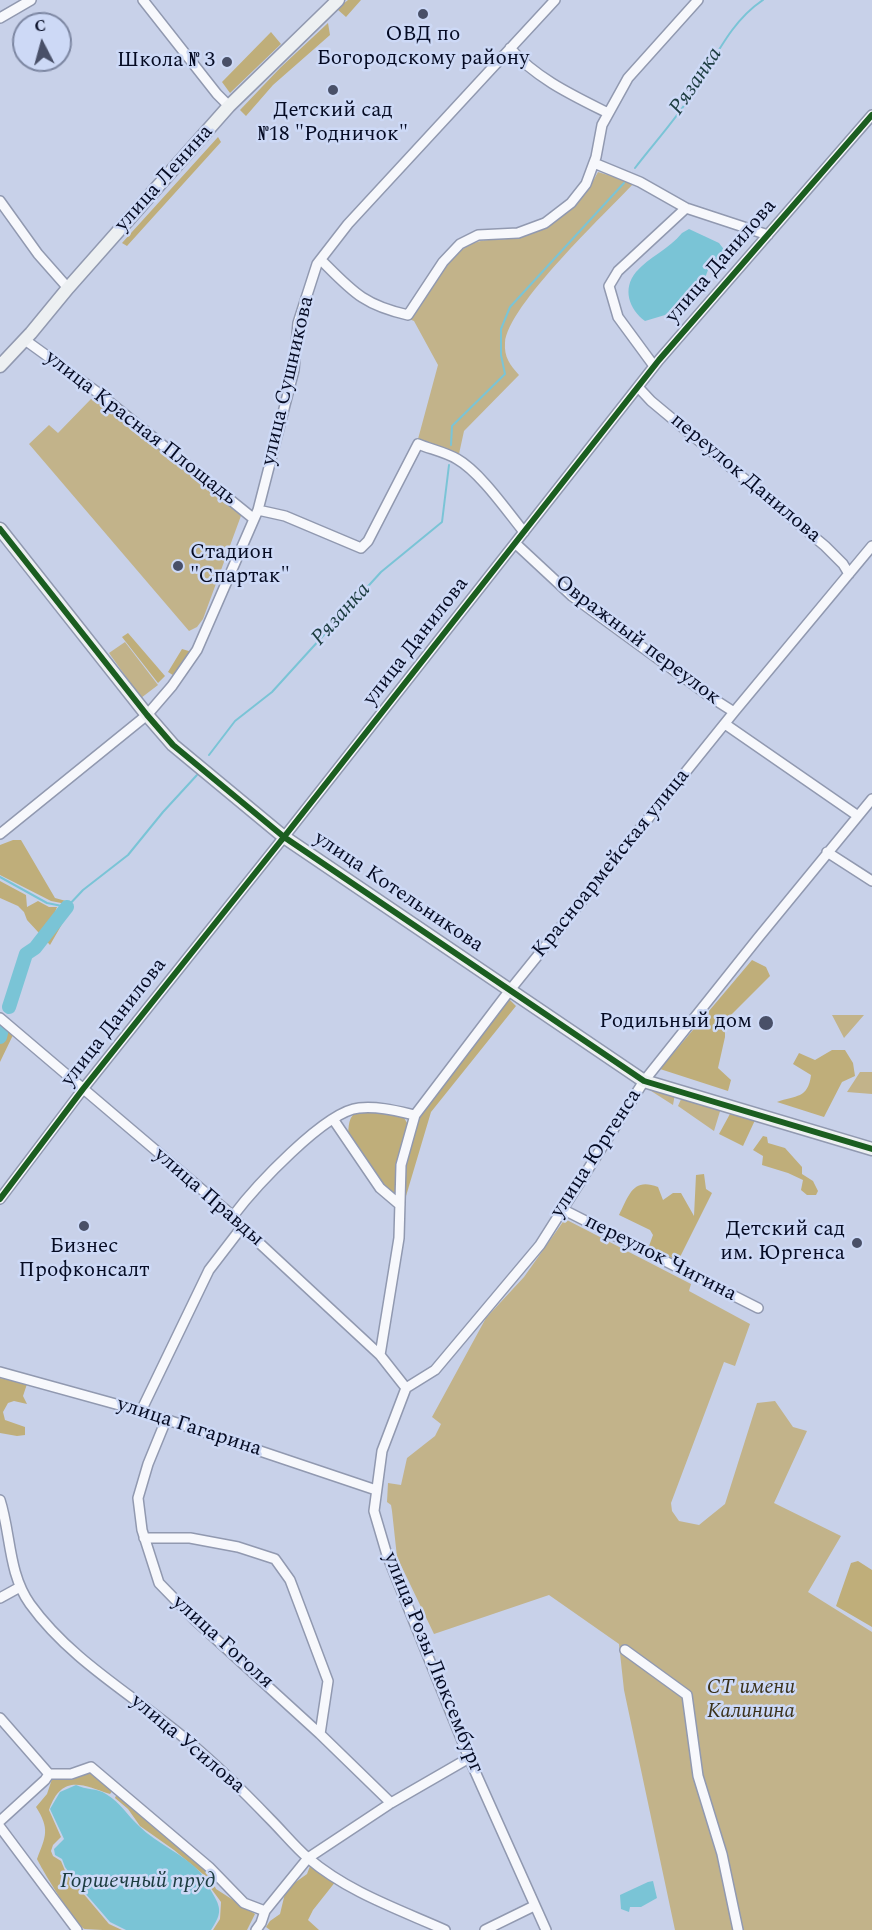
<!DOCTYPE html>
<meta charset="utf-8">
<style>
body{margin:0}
#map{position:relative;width:872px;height:1930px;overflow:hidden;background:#c8d1e9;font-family:Spectral,serif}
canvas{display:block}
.north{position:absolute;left:12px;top:12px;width:60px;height:60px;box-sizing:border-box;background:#cdd9f6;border:2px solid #7d87a2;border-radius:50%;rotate:354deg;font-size:16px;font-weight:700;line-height:24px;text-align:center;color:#050b23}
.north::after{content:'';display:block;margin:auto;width:21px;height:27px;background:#495068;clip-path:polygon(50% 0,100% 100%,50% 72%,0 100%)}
</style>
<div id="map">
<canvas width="872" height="1930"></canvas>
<div class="north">С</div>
</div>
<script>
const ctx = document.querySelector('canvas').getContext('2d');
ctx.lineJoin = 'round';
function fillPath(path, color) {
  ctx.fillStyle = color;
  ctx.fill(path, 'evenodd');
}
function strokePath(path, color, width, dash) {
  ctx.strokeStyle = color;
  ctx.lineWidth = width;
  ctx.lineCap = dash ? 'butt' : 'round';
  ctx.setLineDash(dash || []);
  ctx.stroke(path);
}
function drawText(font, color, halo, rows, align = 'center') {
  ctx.font = font + ' Spectral,serif';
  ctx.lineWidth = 5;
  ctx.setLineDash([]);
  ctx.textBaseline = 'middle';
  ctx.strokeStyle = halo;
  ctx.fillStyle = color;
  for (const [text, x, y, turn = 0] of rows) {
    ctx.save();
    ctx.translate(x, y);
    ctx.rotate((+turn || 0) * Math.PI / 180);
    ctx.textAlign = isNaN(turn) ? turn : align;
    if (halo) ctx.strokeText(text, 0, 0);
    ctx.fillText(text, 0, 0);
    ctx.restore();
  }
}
fillPath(new Path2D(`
 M598 172 634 183C606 213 507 306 505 343 504 357 510 365 519 375L464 431 459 454 418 439 438 365 414 321 409 319C425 296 441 262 466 247 483 236 500 242 519 237 552 229 583 202 598 172Z
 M100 397 242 513 203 619 197 627 189 631 29 444 49 425 58 433 91 399Z
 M125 642 158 685 141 698 109 653Z
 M832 1015H864L844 1038Z
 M860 1072H872V1094L847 1092Z
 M648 1089 675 1094 673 1105Z
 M682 1097 721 1108 714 1131 678 1106Z
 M565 1219 691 1284 689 1291 750 1324 735 1366 724 1362 671 1503 672 1511 679 1521 699 1525 725 1504 757 1403 775 1401 793 1427 807 1431 774 1503 841 1536 808 1592 872 1632V1930H675L624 1690 619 1644 549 1595 434 1634 397 1557 392 1511 391 1505 387 1502 388 1483 401 1485 407 1458 435 1436 441 1424 432 1417 486 1318 524 1277Z`), '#c2b38a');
fillPath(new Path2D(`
 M348 0H361L346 17 337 9Z
 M328 23 330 35 273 85 246 116 240 110 281 67Z
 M271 32 281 44 230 93 222 82Z
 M218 137 221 142 127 246 122 243Z
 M128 633 165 676 158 683 122 637Z
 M182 649 192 652 176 677 168 672Z
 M13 840H21L55 898 66 901V904L51 901 0 875V845Z
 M0 881 26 895 27 907 38 901 49 907H57L51 923H55L65 911 69 912 50 945 27 920 24 912 18 906 0 898Z
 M752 960 766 967 770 976 725 1021V1037L718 1068 731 1080 728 1091 660 1069Z
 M507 997 516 1006 431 1112 406 1196 403 1194V1165L418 1113Z
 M0 1024 13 1035 0 1062Z
 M832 1050H845L853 1063 855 1076 842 1082 824 1117 777 1102C796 1095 808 1099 811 1075L793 1064 799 1053 815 1060Z
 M363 1110 403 1116 410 1128 395 1172 397 1195 382 1186 348 1137C349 1124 348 1113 363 1110Z
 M731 1112 756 1118 743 1146 719 1134Z
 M763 1136 767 1137 768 1143 785 1148 802 1167V1174L813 1181 818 1191 816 1195H807L801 1190 803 1180 788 1173 762 1165 763 1156 753 1150Z
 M704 1174 706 1189 712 1193 678 1261 649 1246 653 1235 650 1230 619 1215C629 1195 633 1177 658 1187L663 1200 673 1193H681L694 1216 696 1175Z
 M0 1378 27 1384 23 1396 27 1404 14 1401 8 1403 3 1412 5 1420 25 1427V1435L17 1436 0 1433Z
 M858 1561 872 1570V1627L836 1606 851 1563Z
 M90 1772 113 1790 110 1794C83 1785 62 1773 49 1810L61 1837 53 1845 51 1851 53 1856 61 1861 66 1873 109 1924 122 1930C111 1930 95 1930 85 1929 77 1927 42 1870 37 1859 46 1836 50 1829 36 1807L47 1794 52 1779 71 1780Z
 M117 1793 209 1873 216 1889 255 1914 247 1930H213L220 1919 221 1902 210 1887 204 1875 174 1850 140 1826 128 1809 115 1798Z
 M314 1863 336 1881 313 1910 308 1920 319 1930H270L266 1927 270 1921 280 1914 286 1889 307 1874 310 1866Z`), '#bfae7a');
fillPath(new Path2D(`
 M689 229 719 243 729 256 708 270 705 278 695 285 683 301 665 315 645 321C629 309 622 289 636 272 649 257 669 249 682 233Z
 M76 1785C86 1790 97 1788 106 1794 121 1803 127 1815 139 1826 157 1844 184 1854 201 1873 205 1878 206 1884 210 1889 221 1907 223 1912 211 1930H126L110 1922 78 1885 65 1867 62 1859 55 1855 54 1849 64 1839 50 1809 60 1792Z
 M653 1881 657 1898 641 1907H630L629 1912 621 1909 620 1895 648 1882Z`), '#7ac4d6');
strokePath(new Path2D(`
 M635 168C655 142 677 118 694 91 715 59 730 22 763 0
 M451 445 452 426 505 374 501 355V329L510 307 624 183
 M209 755 235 721 272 692 381 572 442 522 449 465
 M0 877 47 903 67 907 83 890 128 855 163 812 197 775`), '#7ac4d6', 2);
strokePath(new Path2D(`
 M9 1007 26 954 35 948 67 907
 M0 1037 1 1033`), '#7ac4d6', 14);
const street = new Path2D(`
 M143 0 217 94 229 106
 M0 18 31 0
 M510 48C535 78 574 96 608 113
 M594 163 640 182 686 208 768 235
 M0 201 38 254 68 288
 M321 260C352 291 363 305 408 315L443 262 460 244 478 235 518 233 545 223 571 203 586 184 596 157 602 125 628 78 698 0
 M25 340 97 392 254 519
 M654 366 618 317 609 286 618 271 686 208
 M638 387 651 401 825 546 843 564 849 574
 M258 510 285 516 361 548 368 541 418 444C430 449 445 452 457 459 480 472 507 511 524 532
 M515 543 572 596 709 696 734 712
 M725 724 858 816
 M0 834 147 715 172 686 197 650 258 510 294 370 298 323 317 264 348 224 555 0
 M827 852 872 881
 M0 1018 233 1216 242 1227 380 1355 406 1388
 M333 1119 380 1188 400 1205
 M0 1199 83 1089 284 837 659 360 872 115
 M562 1209 758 1308
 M233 1216C254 1188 325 1111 359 1108 378 1106 397 1111 415 1115
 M380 1355 399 1238 401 1165 415 1115 510 990 734 712 872 546
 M0 1372 141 1411 376 1490
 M406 1388 435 1370 540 1245 644 1081 758 938 872 799
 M406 1388 382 1451 374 1511 387 1555 469 1758 546 1930
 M141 1411 209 1270 242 1227
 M166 1420 148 1464 138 1498 142 1530 159 1583 195 1620 320 1734 391 1803
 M0 1500C11 1534 8 1573 30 1604 71 1661 135 1696 188 1741 217 1765 244 1792 270 1819 283 1832 295 1847 308 1858 348 1892 398 1909 445 1930
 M144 1538H190L238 1547 275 1559 290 1580 328 1681 320 1734
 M0 1598 20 1587
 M625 1650 687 1695 698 1776 722 1854 738 1930
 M0 1718 49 1774 45 1780 0 1821
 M49 1774H71L91 1767 209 1867 244 1903 265 1911
 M0 1827 77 1930
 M256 1930 261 1923 265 1911 308 1858 391 1803 469 1758
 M485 1930 534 1906`);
const secondary = new Path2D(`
 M0 366 31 333 68 288 229 106 338 0
 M0 529 147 715 173 745 284 837 644 1081 872 1149`);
strokePath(street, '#9199b0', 12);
strokePath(secondary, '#9199b0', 15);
strokePath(street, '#f7f8fc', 9);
strokePath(secondary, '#edf0f2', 12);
strokePath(new Path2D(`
 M0 529 147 715 173 745 284 837 644 1081 872 1149
 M0 1199 83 1089 284 837 659 360 872 115`), '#1b5e20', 6);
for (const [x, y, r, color] of [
 [423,14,6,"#495068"],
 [227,62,6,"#495068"],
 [333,90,6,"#495068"],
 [178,566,6,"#495068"],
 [766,1023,8,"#495068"],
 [84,1226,6,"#495068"],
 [857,1243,6,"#495068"]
]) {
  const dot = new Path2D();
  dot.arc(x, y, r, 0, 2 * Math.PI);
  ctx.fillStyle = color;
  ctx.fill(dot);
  strokePath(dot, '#cdd9f6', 2);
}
drawText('21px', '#050b23', '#cdd9f6', [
 ["ОВД по",423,36],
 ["Богородскому району",423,60],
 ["Школа № 3",215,62,"right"],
 ["Детский сад",333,112],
 ["№18 \"Родничок\"",333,136],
 ["Стадион",190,554,"left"],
 ["\"Спартак\"",190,578,"left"],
 ["Родильный дом",752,1023,"right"],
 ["Детский сад",845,1231,"right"],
 ["им. Юргенса",845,1255,"right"],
 ["Бизнес",84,1248],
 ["Профконсалт",84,1272]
]);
drawText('21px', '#050b23', '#cdd9f6', [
 ["улица Ленина",165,179,-48],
 ["улица Данилова",722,262,-49],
 ["улица Сушникова",289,381,-77],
 ["улица Красная Площадь",140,429,38],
 ["переулок Данилова",745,479,40],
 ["Овражный переулок",637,641,37],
 ["улица Данилова",417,642,-52],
 ["Красноармейская улица",612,864,-51],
 ["улица Котельникова",398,893,34],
 ["улица Данилова",115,1023,-52],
 ["улица Юргенса",597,1154,-57],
 ["улица Правды",208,1198,41],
 ["переулок Чигина",660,1259,27],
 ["улица Гагарина",189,1428,18],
 ["улица Гоголя",222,1643,42],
 ["улица Розы Люксембург",432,1663,68],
 ["улица Усилова",187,1745,40]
]);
drawText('italic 21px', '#3b321b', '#cdd9f6', [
 ["СТ имени",751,1689],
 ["Калинина",751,1713]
]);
drawText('italic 22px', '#1c3c40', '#cdd9f6', [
 ["Рязанка",697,82,-56],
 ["Рязанка",342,615,-48],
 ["Горшечный пруд",138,1883]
]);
</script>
